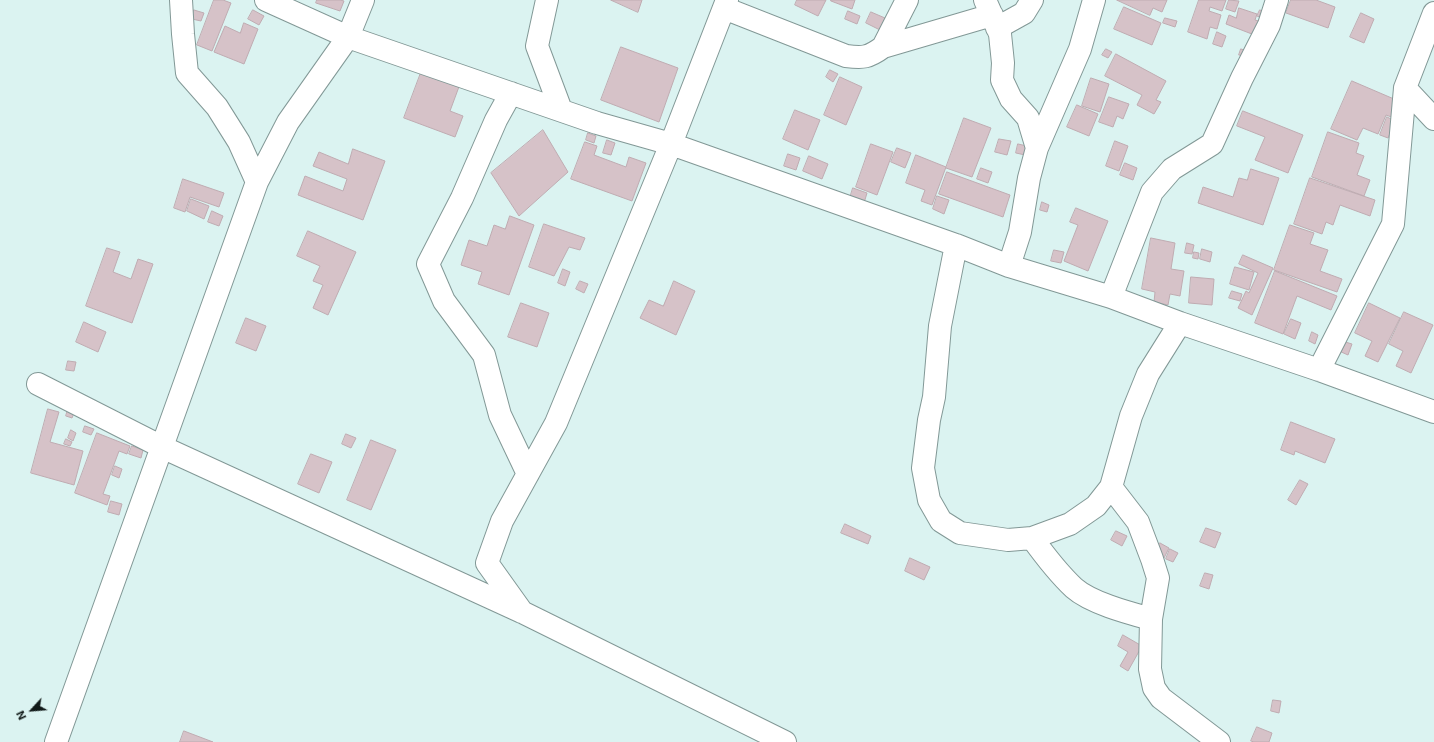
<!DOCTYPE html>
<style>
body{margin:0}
#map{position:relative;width:1434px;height:742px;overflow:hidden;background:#dbf3f1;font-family:Inter,sans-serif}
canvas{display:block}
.north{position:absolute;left:12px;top:690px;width:40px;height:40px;-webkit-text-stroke:3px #dbf3f1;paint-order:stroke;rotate:244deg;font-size:11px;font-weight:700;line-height:16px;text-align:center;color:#111918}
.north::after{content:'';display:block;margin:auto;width:14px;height:18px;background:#111918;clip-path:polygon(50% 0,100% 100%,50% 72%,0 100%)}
</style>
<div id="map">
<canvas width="1434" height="742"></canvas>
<div class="north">N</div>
</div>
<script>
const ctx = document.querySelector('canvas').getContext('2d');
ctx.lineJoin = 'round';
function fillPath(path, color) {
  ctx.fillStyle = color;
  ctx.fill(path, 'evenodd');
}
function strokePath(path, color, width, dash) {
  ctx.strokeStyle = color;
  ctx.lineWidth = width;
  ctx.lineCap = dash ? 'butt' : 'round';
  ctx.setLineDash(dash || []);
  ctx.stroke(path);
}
const building = new Path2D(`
 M214 0H223L231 3 212 51 197 45Z
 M317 0H340L344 1 340 11 316 3Z
 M611 0H642L638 12Z
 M797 0H826L818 16 795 5Z
 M831 0H855L852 9 831 1Z
 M1117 0H1167L1162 12 1153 8 1150 15Z
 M1199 0H1226L1222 11 1210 7 1209 11 1221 15 1217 29 1210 27 1207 39 1188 32Z
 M1229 0 1239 1 1235 12 1226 9Z
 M1291 0H1316L1335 7 1328 28 1286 13Z
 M1124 7 1161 23 1152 45 1114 29Z
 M1239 8 1257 14 1255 20 1262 22 1257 36 1226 24 1229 15 1236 18Z
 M194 10 204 13 201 21 192 19Z
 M253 10 264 16 259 25 248 19Z
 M1260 10 1267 13 1265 19 1257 16Z
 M848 11 860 16 857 24 845 19Z
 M871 12 885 18 880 30 866 23Z
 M1361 13 1374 19 1364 43 1350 37Z
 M1165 18 1177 21 1175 27 1163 23Z
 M244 23 258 29 244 64 214 52 225 26 240 33Z
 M1217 32 1226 36 1222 47 1213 44Z
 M621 47 678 68 659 122 601 100Z
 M1106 49 1112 52 1108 58 1102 55Z
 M1241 49 1250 52 1248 57 1239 55Z
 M1116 54 1166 81 1156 100 1161 102 1154 114 1137 105 1142 95 1105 76Z
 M422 70 460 84 450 111 463 116 455 137 404 118Z
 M830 70 838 74 833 82 826 77Z
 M840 77 862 87 846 125 824 115Z
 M1091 78 1109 84 1100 112 1082 106Z
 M1352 81 1401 102 1394 118 1386 115 1378 134 1363 128 1357 140 1331 129Z
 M1109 97 1129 104 1123 119 1117 116 1113 127 1099 122Z
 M1077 105 1098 114 1089 136 1067 127Z
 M795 110 820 120 808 150 783 139Z
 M1243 111 1303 135 1288 173 1255 160 1265 137 1237 126Z
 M1387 117 1395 121 1388 138 1380 135Z
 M964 118 991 128 972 177 946 168Z
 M543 130 568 172 519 216 491 173Z
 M1328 132 1359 143 1356 153 1364 156 1357 175 1370 180 1364 196 1312 177Z
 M588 133 596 136 594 143 586 140Z
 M999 139 1011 141 1007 155 995 152Z
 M607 140 615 143 611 155 603 153Z
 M1115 141 1128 146 1119 171 1106 166Z
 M585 142 597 146 594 155 626 167 629 157 646 163 632 201 571 179Z
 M871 144 893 152 877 195 856 187Z
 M1018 144 1027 146 1025 155 1016 153Z
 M897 148 911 153 905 168 891 162Z
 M353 149 385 161 363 220 298 195 305 176 343 191 347 179 313 166 319 152 348 164Z
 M788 154 800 158 796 170 784 166Z
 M916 155 946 167 932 205 921 201 925 190 906 183Z
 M809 156 828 164 822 179 803 171Z
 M1125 163 1137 168 1133 180 1120 175Z
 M981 168 992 172 988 183 977 179Z
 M1251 169 1279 178 1263 225 1198 203 1203 187 1233 197 1239 178 1247 180Z
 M947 172 1010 195 1003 217 939 194Z
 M1310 178 1375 200 1370 216 1340 205 1333 225 1326 222 1322 234 1294 224Z
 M183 179 224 193 219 207 190 197 185 212 174 208Z
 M853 188 867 193 864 203 850 198Z
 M937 196 949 200 944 214 933 209Z
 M191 199 209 206 204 219 187 211Z
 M1042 202 1049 205 1047 212 1040 210Z
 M1076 208 1108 221 1088 271 1064 261 1078 225 1070 222Z
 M212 211 223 216 219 226 208 222Z
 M510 216 534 225 509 295 478 284 482 272 461 265 469 240 487 246 494 225 505 229Z
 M544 224 585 238 580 250 569 247 554 276 529 267Z
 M1290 225 1314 233 1310 244 1328 250 1320 271 1342 279 1337 292 1274 270Z
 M308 231 356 252 328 315 313 308 323 285 313 281 320 266 297 256Z
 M1151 238 1175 243 1171 269 1184 271 1180 296 1170 294 1168 305 1154 302 1155 292 1142 289Z
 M1187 243 1194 245 1192 254 1185 253Z
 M107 248 120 252 113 272 131 279 138 259 153 264 132 323 86 306Z
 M1202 249 1212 252 1210 262 1200 259Z
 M1054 250 1064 252 1061 263 1051 261Z
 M1194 252 1199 253 1198 259 1193 258Z
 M1243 255 1273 268 1252 315 1238 308 1246 291 1249 293 1258 273 1239 264Z
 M1235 267 1254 272 1249 290 1230 284Z
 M563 269 570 272 565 286 558 283Z
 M1275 271 1337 296 1331 310 1297 296 1283 334 1255 323Z
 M1191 277 1214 279 1212 305 1189 303Z
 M580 281 588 284 584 293 576 289Z
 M674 281 695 291 676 335 640 318 649 300 663 306Z
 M1232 291 1242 294 1240 301 1229 298Z
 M521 303 549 313 537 347 508 337Z
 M1369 303 1400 318 1378 362 1365 356 1372 341 1355 333Z
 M1404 312 1433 325 1411 373 1396 366 1403 351 1389 344Z
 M246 318 266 326 256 351 236 343Z
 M1291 319 1301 323 1295 339 1284 334Z
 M84 322 106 332 98 352 76 342Z
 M1312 332 1318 335 1315 344 1309 341Z
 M1342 341 1352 344 1348 355 1339 351Z
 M68 361 76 362 74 371 66 370Z
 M69 406 76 408 72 418 66 416Z
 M48 409 59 412 50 442 83 451 74 485 31 473Z
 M1291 422 1335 439 1325 463 1295 451 1294 455 1281 450Z
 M85 426 94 429 91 435 83 432Z
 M71 430 76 433 73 441 68 438Z
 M97 433 130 446 127 454 119 451 103 494 110 496 107 505 75 493Z
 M346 434 356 438 351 448 342 444Z
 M66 439 72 442 70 446 64 444Z
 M371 440 396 450 371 510 347 500Z
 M132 446 143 450 141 458 129 454Z
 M311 454 332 462 319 493 298 484Z
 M115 466 122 469 119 478 112 475Z
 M1300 480 1308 484 1296 505 1288 500Z
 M111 501 122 504 119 515 108 512Z
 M845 524 871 536 868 544 841 533Z
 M1206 528 1221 533 1215 548 1200 542Z
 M1116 531 1127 536 1122 546 1111 540Z
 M1160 543 1169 548 1164 558 1154 553Z
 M1170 549 1178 553 1173 562 1166 559Z
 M910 558 930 567 924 580 905 571Z
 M1205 573 1213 575 1209 589 1200 586Z
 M1123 635 1142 646 1128 671 1120 666 1128 652 1118 646Z
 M1273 700 1281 701 1279 713 1271 711Z
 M1257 727 1272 733 1269 742H1254L1251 741Z
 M184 731 213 742H180Z`);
fillPath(building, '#d6c2c8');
strokePath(building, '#bfabb1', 1);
const minor = new Path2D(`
 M181 0 183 34 187 73 217 107 239 142 257 182
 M266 0 348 37 597 123 671 144 556 423 502 521 487 563 522 612
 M547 0 537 46 561 110
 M727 0 671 144 956 245 1009 266 1111 297 1180 323 1319 370 1434 412
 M985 0 1000 34 1003 63 1002 80 1011 99 1028 118 1037 148 1029 178 1020 232 1009 266
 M724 8 846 56C863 58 868 58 883 47L992 15
 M1434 13 1405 88 1434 119
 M997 28 1024 13 1032 0
 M883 47 907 0
 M511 93 496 120 462 198 428 264 444 301 484 355 500 415 528 474
 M1037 148 1080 49 1094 0
 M956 245 940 326 934 397 929 420 923 468 929 500 941 521 960 533 1008 540 1032 538 1070 524 1096 506 1111 487 1131 416 1148 374 1180 323
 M1111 297 1152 192 1172 169 1212 144 1242 78 1269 25 1277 0
 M1319 370 1393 224 1405 88
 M38 384 162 447 522 612 785 742
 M1111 487 1138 522 1152 559 1158 578 1151 619 1150 669 1154 688 1161 698 1219 742
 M1032 538C1045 556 1058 573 1074 588 1091 603 1129 613 1151 619
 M56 742 257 182 288 122 348 37 363 0`);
strokePath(minor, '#829896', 24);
strokePath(minor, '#fff', 22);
</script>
